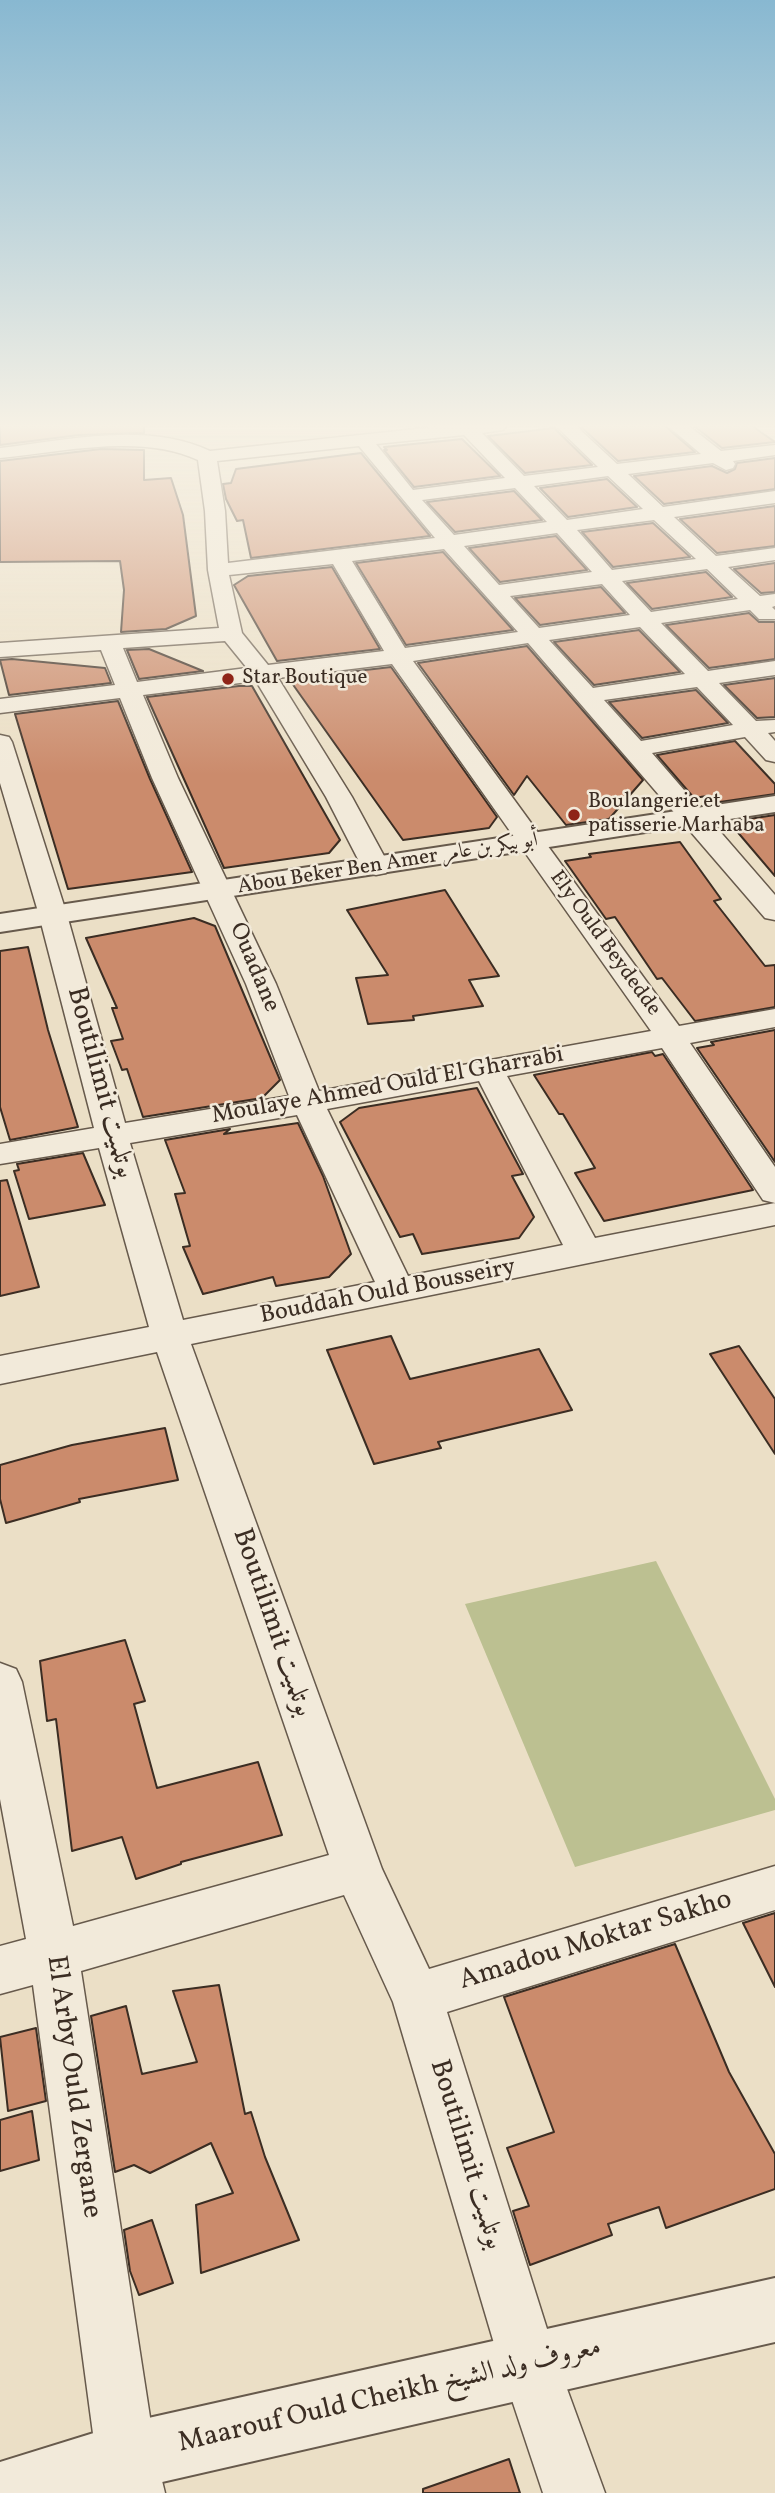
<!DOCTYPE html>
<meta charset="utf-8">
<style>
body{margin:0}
canvas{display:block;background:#ebdfc6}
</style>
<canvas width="775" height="2493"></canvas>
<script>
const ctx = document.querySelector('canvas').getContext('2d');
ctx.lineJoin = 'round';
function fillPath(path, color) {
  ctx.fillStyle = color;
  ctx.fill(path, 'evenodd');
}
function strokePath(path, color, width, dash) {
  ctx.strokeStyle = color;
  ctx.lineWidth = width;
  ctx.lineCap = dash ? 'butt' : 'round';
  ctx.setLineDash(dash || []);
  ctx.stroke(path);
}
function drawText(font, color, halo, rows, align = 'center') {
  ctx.font = font + ' Vollkorn,Amiri,serif';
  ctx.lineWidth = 5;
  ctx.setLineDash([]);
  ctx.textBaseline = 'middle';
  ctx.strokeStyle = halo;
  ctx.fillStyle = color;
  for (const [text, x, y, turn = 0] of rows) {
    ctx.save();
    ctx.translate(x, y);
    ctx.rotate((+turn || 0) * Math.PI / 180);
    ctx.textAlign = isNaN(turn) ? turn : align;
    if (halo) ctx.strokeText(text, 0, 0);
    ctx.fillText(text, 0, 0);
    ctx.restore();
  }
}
fillPath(new Path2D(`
 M656 1561 775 1799V1810L575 1867 465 1604Z`), '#bcc091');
const building = new Path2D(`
 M0 426H144V433L79 435 0 445Z
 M580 426H665L695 452 618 461Z
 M694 426H752L775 442 722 448Z
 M554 428 592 465 525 473 488 436Z
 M462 439 500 476 414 487 384 450H387L384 447Z
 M101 449 144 450V480L171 478 183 515 196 616 166 629 121 632 124 590 120 561 0 562V461Z
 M361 453 430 536 251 558 243 520 237 521 226 499 223 484 231 483 236 469Z
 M775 458V489L664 504 634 476 712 466 727 473 735 469 737 463Z
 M607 479 637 507 568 517 540 488Z
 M514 491 542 520 455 532 427 502Z
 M775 506V546L717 553 680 519Z
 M653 523 690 557 613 567 582 532Z
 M556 536 587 570 500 582 469 548Z
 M443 552 513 630 406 645 356 563Z
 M775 563V592L761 593 734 569Z
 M332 567 380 649 277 661 234 585 248 576Z
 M706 572 732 597 652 609 627 583Z
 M601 587 625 613 540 625 515 598Z
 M749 613 759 622H775V659L709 668 666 625Z
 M639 630 680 672 594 685 554 642Z
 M527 646 643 780 609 819 566 825 527 776 514 795 418 663Z
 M149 649 203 671 139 679 127 650Z
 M12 659 105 668 111 683 9 695 0 660Z
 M391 667 497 817 489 828 403 840 289 679Z
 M775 678V717L757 718 724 685Z
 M239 686H252L340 840 329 853 224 868 147 697Z
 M696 690 728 723 642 738 609 702Z
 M118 701 150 779 192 872 68 889 15 714Z
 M735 741 775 784V794L713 803 707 796 694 798 657 755Z
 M775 815V876L729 822Z
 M680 842 721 899 714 901 765 966 775 965V1007L695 1021 662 978 657 979 615 917 606 919 565 861 591 857 589 854Z
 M445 890 499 976 469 980 483 1006 413 1016 414 1020 368 1024 356 978 388 975 347 910Z
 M194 918 215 926 280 1080 262 1098 143 1117 127 1069 122 1070 111 1041 123 1039 112 1008H117L86 938Z
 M28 947 48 1030 78 1127 10 1140 0 1107V951Z
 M775 1030V1162L697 1048 714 1045 711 1042Z
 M652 1052 655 1056 663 1054 753 1190 604 1221 575 1173 595 1168 563 1114H559L534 1075Z
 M477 1088 523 1174 512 1176 534 1217 519 1238 422 1254 413 1234 400 1237 340 1122 359 1108Z
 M298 1123 323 1176 351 1254 329 1277 276 1286 273 1277 203 1294 183 1247 190 1246 175 1194 185 1193 165 1140 230 1129 224 1134Z
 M83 1153 105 1205 29 1219 14 1171 19 1170 17 1164Z
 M7 1180 39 1287 0 1296V1181Z
 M391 1336 410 1379 539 1349 572 1410 438 1442 441 1448 374 1464 327 1350Z
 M739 1346 775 1399V1454L710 1354Z
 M165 1428 178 1480 79 1499 80 1502 6 1523 0 1499V1465L72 1445Z
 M125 1640 145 1701 134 1704 157 1788 258 1762 282 1835 181 1862V1864L136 1879 122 1837 72 1851 56 1719 47 1721 40 1661Z
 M775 1913V1987L743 1923Z
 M675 1944 729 2072 775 2154V2189L666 2228 659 2207 608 2224 612 2235 530 2265 513 2211 529 2206 507 2148 554 2132 504 1997Z
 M219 1985 245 2114 251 2112 265 2157 299 2240 201 2273 196 2205 233 2193 211 2143 150 2173 134 2165 115 2172 91 2016 126 2006 142 2074 197 2062 173 1991Z
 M36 2028 46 2101 8 2111 0 2037Z
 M32 2111 39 2160 0 2171V2120Z
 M152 2220 173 2283 139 2295 130 2271 124 2230Z
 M509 2459 520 2493H423V2489Z`);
fillPath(building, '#cb8b6c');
strokePath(building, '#3b2d23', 2);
const minor = new Path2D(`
 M444 426H506L503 430 482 433 524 476 598 467 556 426H576L617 464 701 454 668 426H689L721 451 775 445V455L733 461 735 464 733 468 726 470 713 463 628 474 663 507 775 491V503L674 517 716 556 775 548V560L728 567 760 596 775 594V606L772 607 775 610V619H759L750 610 661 623 708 671 775 661V675L719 683 756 721 775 720V732L768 733 775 741V762L766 760 745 737 652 753 775 895V920L765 918 528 643 413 661 679 1026 775 1009V1027L690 1043 775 1167V1225L191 1344 382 1869 429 1969 775 1866V1910L447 2012 559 2367 605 2493H543L501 2367 393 2002 344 1895 81 1971 156 2456 165 2493H103L96 2456 33 1985 0 1994V1946L26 1939 0 1799V1663L16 1669 22 1682 73 1926 329 1855 157 1352 0 1384V1356L149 1327 99 1148 0 1164V1144L94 1128 39 915 0 783V735L9 737 12 742 67 915 125 1123 289 1096 246 984 152 778 120 698 0 713V699L115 685 101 650 0 657V643L219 628 208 570 205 511 198 460C142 433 60 452 0 458V448C67 440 146 421 210 451ZM464 435 505 478 413 490 376 444ZM359 446 435 538 228 563 225 511 217 461ZM608 476 643 509 567 520 534 486ZM515 488 547 522 454 535 422 500ZM654 520 696 559 612 570 577 530ZM557 533 592 572 499 585 464 546ZM444 549 518 632 405 648 352 561ZM333 564 384 651 268 665 242 633 229 575ZM707 569 738 599 651 612 622 581ZM602 584 630 615 539 628 510 596ZM640 627 685 674 593 688 549 640ZM225 641 247 668 137 682 123 648ZM392 664 651 1031 319 1091 276 984 178 778 143 695 256 681 326 797 362 867 366 873 376 875 386 873 390 867 352 797 278 678ZM697 687 733 725 641 741 604 700ZM662 1048 763 1200 775 1203 595 1238 507 1076ZM479 1081 563 1245 408 1276 327 1109ZM297 1115 375 1282 183 1320 130 1143Z`);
const tertiary = new Path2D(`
 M775 796V812L0 932V914Z
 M775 2278V2342L114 2493H0V2462L126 2423Z`);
strokePath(minor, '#675a4c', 3);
strokePath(tertiary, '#675a4c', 4);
fillPath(minor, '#f2eada');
fillPath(tertiary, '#f2eada');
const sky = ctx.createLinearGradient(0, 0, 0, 775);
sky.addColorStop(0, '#88b8d1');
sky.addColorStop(0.55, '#f6f1e5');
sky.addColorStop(1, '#f6f1e500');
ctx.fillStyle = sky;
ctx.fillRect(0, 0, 775, 775);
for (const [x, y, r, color] of [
 [228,679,7,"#8f2418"],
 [574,815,7,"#8f2418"]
]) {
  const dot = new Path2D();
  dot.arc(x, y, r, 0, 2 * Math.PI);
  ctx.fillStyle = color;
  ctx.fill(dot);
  strokePath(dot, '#f2eada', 2.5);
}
drawText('21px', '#3b2d23', '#f2eada', [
 ["Star Boutique",242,679],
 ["Boulangerie et",588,803],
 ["patisserie Marhaba",588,827]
], 'left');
drawText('21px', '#3b2d23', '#f2eada', [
 ["Abou Beker Ben Amer أبو بيكر بن عامر",388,865,-9],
 ["Ely Ould Beydedde",604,944,54]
]);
drawText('24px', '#3b2d23', '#f2eada', [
 ["Ouadane",253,968,67],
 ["Moulaye Ahmed Ould El Gharrabi",388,1087,-10],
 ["Bouddah Ould Bousseiry",388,1293,-11]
]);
drawText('28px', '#3b2d23', '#f2eada', [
 ["Boutilimit بوتلميت",99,1083,75],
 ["Boutilimit بوتلميت",271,1623,71],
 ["Amadou Moktar Sakho",596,1942,-17],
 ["El Arby Ould Zergane",72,2087,82],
 ["Boutilimit بوتلميت",465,2155,73],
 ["Maarouf Ould Cheikh معروف ولد الشيخ",390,2397,-13]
]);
</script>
